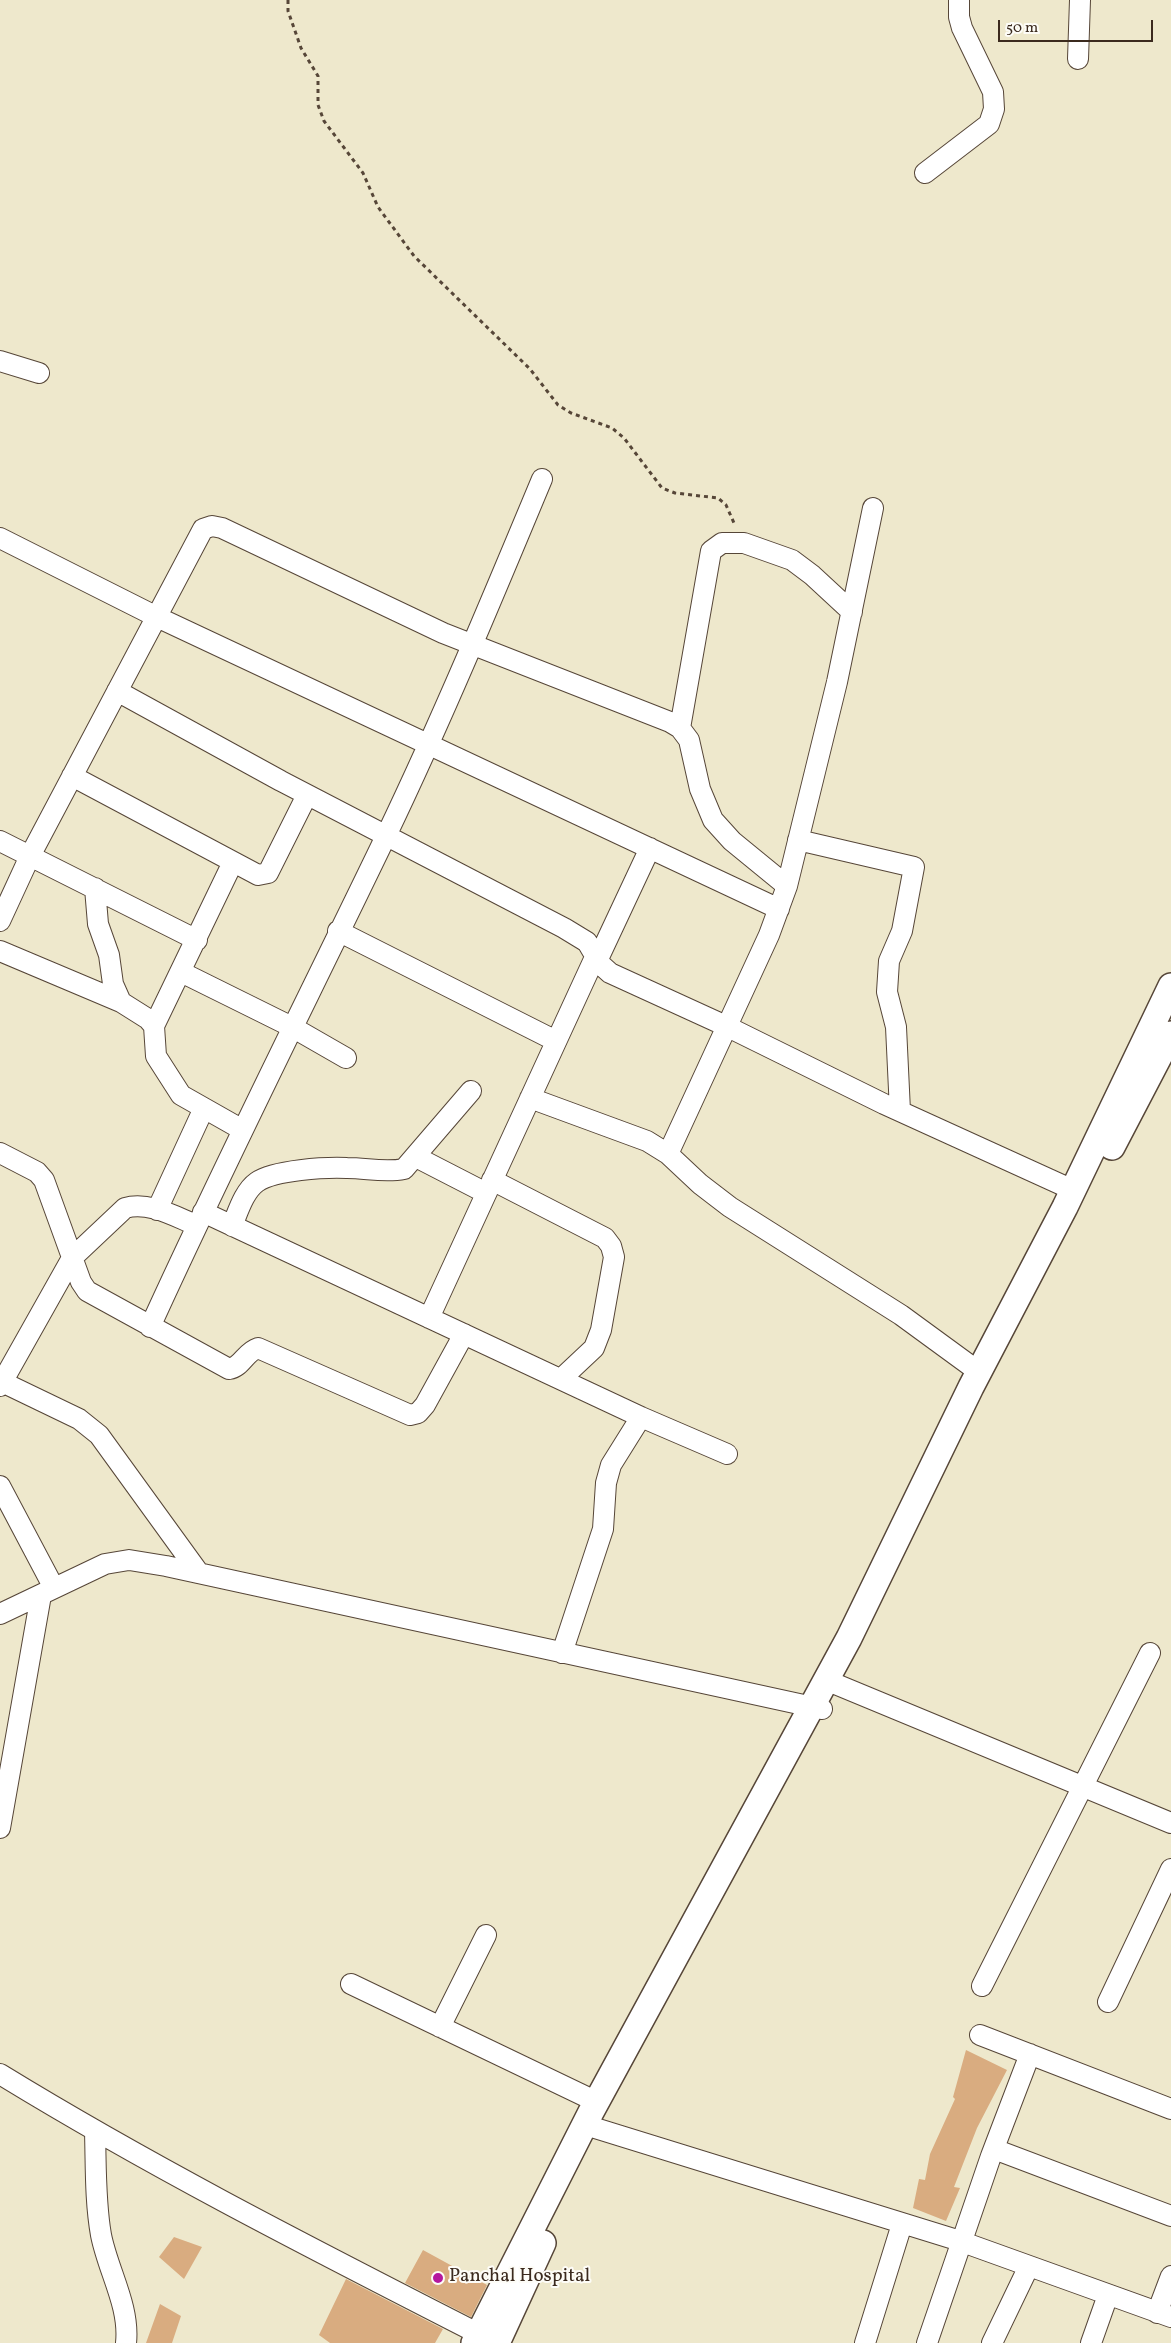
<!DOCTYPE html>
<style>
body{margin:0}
#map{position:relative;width:1171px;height:2343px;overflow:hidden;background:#eee8cc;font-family:Vollkorn,serif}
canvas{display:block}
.scale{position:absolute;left:998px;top:20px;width:155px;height:22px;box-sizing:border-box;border:2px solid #3b2a1e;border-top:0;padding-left:6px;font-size:15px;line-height:18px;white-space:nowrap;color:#3b2a1e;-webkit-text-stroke:4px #fdfcf7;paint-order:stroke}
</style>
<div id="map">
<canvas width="1171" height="2343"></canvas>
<div class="scale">50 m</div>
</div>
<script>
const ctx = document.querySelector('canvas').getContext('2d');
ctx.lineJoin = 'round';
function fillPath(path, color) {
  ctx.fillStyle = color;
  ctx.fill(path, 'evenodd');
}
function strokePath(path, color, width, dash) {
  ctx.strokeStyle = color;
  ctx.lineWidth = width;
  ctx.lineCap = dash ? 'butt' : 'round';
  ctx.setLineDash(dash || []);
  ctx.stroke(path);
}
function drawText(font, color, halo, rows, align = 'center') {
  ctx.font = font + ' Vollkorn,serif';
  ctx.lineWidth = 4;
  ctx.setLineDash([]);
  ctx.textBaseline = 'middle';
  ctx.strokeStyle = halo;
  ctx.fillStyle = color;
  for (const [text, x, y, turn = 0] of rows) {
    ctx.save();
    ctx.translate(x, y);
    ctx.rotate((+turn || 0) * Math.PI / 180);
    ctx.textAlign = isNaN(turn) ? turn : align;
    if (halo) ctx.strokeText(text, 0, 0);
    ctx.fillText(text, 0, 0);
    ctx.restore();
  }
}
fillPath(new Path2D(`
 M966 2050 1007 2070 977 2128 954 2187 960 2188 946 2221 913 2208 919 2179 925 2180 930 2154 955 2099 953 2097Z
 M174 2237 202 2247 184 2279 159 2257Z
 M423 2250 487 2285 471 2317 405 2283Z
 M346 2279 443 2329 435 2343H330L319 2335Z
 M160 2304 181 2316 172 2343H146Z`), '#d9ac80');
const minor = new Path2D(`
 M1078 59 1080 0
 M925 173 989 124 994 109 993 92 962 28 959 17V0
 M0 361 39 373
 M0 538 157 617 779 909
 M117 691 281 781 564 928 587 942 600 964 610 973 726 1026 884 1104 1073 1190
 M680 728 711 551 722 543H744L792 560 812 575 852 612
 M72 776 258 875 268 873 307 795
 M798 840 914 867 902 931 889 961 887 992 896 1027 900 1111
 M0 841 197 940
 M95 888 98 924 109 955 113 984 121 1002
 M0 921 30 856 203 529 212 526 222 528 443 633 670 722 680 728 689 740 700 789 713 820 732 841 787 886
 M338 931 556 1041
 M0 951 121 1002 148 1019 154 1026 156 1056 181 1095 241 1129
 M598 959 650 848
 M181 972 292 1027 346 1058
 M154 1026 233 862
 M530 1098 647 1141 668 1154 700 1184 730 1207 901 1315 979 1372
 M0 1153 37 1172 44 1180 81 1282 87 1291 229 1369C242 1367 245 1352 258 1348L410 1415 418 1413 425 1405 464 1334
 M668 1154 769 935 787 886 837 682 873 508
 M416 1157 486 1193
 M492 1180 605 1238 611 1246 614 1257 601 1330 594 1348 561 1379
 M157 1210 204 1108
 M203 1212 641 1417 727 1454
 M232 1226C238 1212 244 1191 257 1182 274 1170 326 1167 347 1168 367 1168 384 1173 404 1169L471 1091
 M429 1318 596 955
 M150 1327C225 1162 307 1000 386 836 442 719 492 599 542 479
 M0 1381 79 1419 99 1435 199 1573
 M0 1386 72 1258 125 1208C148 1201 174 1216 196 1225
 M0 1486 54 1588
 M0 1614 105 1564 129 1560 166 1566 822 1709
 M562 1653 603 1529 606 1483 611 1465 641 1417
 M833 1683 1171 1823
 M0 1828 41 1595
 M351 1984 597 2102
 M982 1986 1150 1653
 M1108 2002 1171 1869
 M440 2027 486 1935
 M980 2035 1171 2109
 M0 2074C155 2169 317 2251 479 2334
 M595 2128 957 2240 1171 2317
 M95 2132C96 2166 95 2201 101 2235 108 2271 130 2306 126 2343
 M994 2149 1171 2216
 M1157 2313 1171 2276
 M865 2343 902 2224
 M927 2343 991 2156 1030 2054
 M992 2343 1029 2266
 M1091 2343 1108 2295`);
const major = new Path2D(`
 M1112 1147 1171 1034
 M474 2343 591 2112 849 1638 971 1387 1065 1207 1171 986
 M497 2343 543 2243`);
strokePath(minor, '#564638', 22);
strokePath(major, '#564638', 28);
strokePath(new Path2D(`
 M288 0V11L301 48 318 76V105L324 121 363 173 378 207 414 256 530 369 558 405 571 413 612 428 624 438 662 488 675 493 718 498 726 505 734 523`), '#564638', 3, [4, 4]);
strokePath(minor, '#fff', 20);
strokePath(major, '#fff', 25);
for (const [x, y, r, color] of [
 [438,2278,6,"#b5179e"]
]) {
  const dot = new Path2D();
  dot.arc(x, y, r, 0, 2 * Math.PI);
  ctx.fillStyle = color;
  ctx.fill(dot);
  strokePath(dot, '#fdfcf7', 2);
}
drawText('19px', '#3b2a1e', '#fdfcf7', [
 ["Panchal Hospital",449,2278]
], 'left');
</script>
